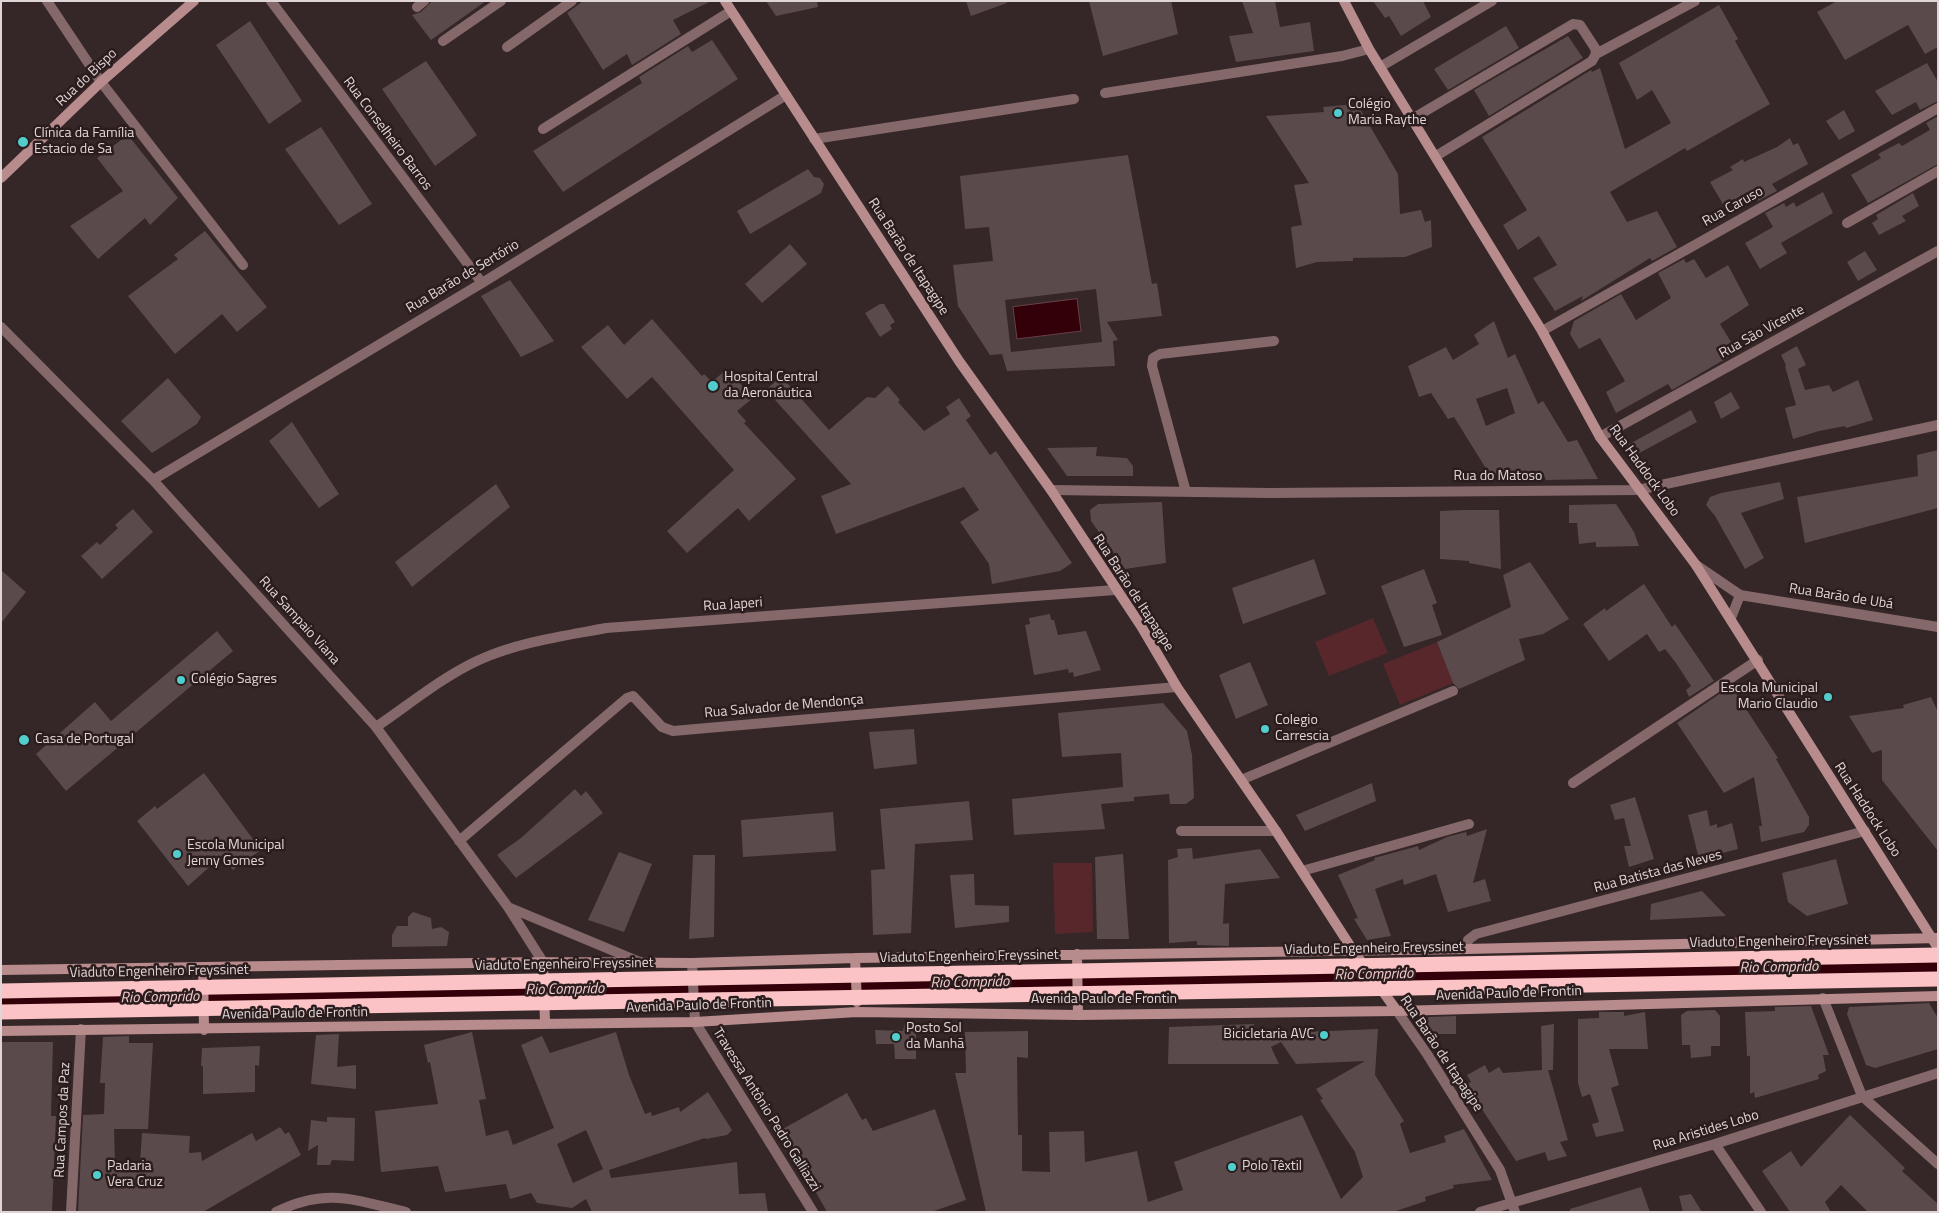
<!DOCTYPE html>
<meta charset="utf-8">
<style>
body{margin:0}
#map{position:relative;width:1939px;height:1213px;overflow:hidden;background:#352627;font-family:"Titillium Web",sans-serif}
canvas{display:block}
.frame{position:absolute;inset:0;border:2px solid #e0d5d6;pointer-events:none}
</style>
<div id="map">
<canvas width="1939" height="1213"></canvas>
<div class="frame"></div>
</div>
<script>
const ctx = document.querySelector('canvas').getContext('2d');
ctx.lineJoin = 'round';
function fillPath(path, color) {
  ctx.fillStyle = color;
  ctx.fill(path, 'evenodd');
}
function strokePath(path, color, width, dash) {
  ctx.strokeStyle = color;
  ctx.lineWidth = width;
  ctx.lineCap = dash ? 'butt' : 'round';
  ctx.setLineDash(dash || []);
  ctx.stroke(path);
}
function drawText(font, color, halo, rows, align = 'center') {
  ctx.font = font + ' "Titillium Web",sans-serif';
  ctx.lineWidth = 5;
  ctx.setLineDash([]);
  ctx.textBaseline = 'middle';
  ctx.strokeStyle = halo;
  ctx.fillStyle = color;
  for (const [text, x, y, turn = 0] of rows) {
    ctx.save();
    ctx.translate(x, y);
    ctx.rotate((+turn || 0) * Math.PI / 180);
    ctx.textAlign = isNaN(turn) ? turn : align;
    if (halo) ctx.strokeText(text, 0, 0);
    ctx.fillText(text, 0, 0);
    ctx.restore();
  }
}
fillPath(new Path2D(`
 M1373 618 1388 653 1329 676 1315 642Z
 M1437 642 1453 683 1400 705 1383 664Z
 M1053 863H1092L1093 932 1055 934Z`), '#57272b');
const water = new Path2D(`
 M1077 299 1081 331 1017 339 1013 307Z`);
fillPath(water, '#33000a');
strokePath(water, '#674047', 1);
strokePath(new Path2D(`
 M1 1001 1938 965`), '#33000a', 31);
fillPath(new Path2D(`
 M486 1 431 40 412 15 421 12 432 1Z
 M583 1H711L673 20 681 34 632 65 627 54 603 70 567 13Z
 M766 1H817L818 7 776 16Z
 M966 1H1007V3L971 16Z
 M1089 1H1171L1178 34 1103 56Z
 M1242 1H1275L1280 27 1310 22 1314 51 1236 62 1229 36 1253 33Z
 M1373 1H1423L1431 17 1401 36 1389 16 1385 18Z
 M1837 1H1938V47L1925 54 1908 25 1845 60 1817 12Z
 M1719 5 1738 39 1735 41 1770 104 1687 151 1685 148 1610 192 1627 222 1657 211 1677 247 1652 261 1650 258 1581 301 1583 296 1555 311 1533 278 1557 265 1539 236 1518 250 1503 225 1527 210 1482 137 1591 70 1592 72 1600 68 1625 149 1671 123 1652 90 1637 100 1619 63Z
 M250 21 302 101 269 124 216 45Z
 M1506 26 1519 48 1448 90 1434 69Z
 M1568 36 1583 58 1489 116 1474 90Z
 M712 40 738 79 563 192 533 151 642 83 639 77 688 46 692 52Z
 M426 61 477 135 435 166 382 89Z
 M1927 63 1938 82V101L1920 110 1916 102 1892 115 1875 91Z
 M1357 104 1398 174 1400 214 1421 210 1425 222 1431 220 1432 247 1405 257 1353 258V261L1317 262 1296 268 1291 227 1302 225 1294 185 1309 183 1266 116 1324 112 1323 107Z
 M1844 110 1855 131 1839 140 1826 121Z
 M1938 116V164L1868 203 1851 175 1881 158 1878 154 1899 143 1902 146 1930 130 1926 123Z
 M321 127 372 204 339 225 285 149Z
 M128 135 178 198 150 225 145 218 98 259 70 226 123 191 97 158Z
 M1790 138 1793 145 1798 143 1808 164 1772 184 1777 191 1758 201 1754 194 1737 203 1734 199 1724 206 1710 182 1733 170 1730 167 1743 159 1744 162 1777 147Z
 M1128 155 1152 284 1157 283 1162 316 1107 322 1118 340 1113 341 1115 366 1007 371 1002 354 990 355 958 306 953 265 993 261 989 227 965 229 960 176ZM1096 289 1102 342 1011 352 1005 300Z
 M808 169 814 177 820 178 824 184 821 193 750 234 737 211Z
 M1823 192 1833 213 1781 243 1787 253 1760 269 1745 243 1773 227 1765 213 1784 203 1786 207 1794 202 1796 207Z
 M1913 193 1919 206 1902 216 1906 221 1879 235 1872 223 1878 219 1876 215Z
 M205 231 267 307 237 332 222 314 175 354 128 296 178 259 174 255Z
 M790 244 807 264 762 303 745 284Z
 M1865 251 1877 270 1858 281 1847 262Z
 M1684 259 1686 263 1694 259 1706 278 1728 265 1749 305 1720 324 1734 347 1729 350 1732 355 1672 390 1668 384 1616 413 1606 392 1625 381 1600 338 1579 349 1570 334 1574 321 1621 294 1636 320 1671 298 1658 273Z
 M510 280 554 341 521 357 481 296Z
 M880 304H884L895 322 890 325 892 329 880 337 865 313Z
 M652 319 702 376 704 374 712 382 727 369 753 398 737 411 746 421 744 423 796 479 749 521 738 508 687 553 667 531 734 470 652 377 627 399 581 347 608 325 624 345Z
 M1494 321 1508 358 1515 354 1538 404 1543 401 1568 442 1577 440 1598 479 1546 480 1544 475H1490L1454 417 1448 419 1431 393 1419 397 1408 366 1446 347 1453 360 1479 344 1474 335ZM1507 388 1515 413 1486 426 1476 399Z
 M1797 346 1806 365 1798 369 1805 390 1829 385 1833 392 1858 380 1873 420 1846 428 1845 426 1819 431 1793 439 1785 408 1796 405 1785 366 1786 365 1781 355Z
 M781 376 829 430 867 397 875 398 888 386 900 400 898 402 924 431 950 414 946 407 959 398 971 416 966 420 990 455 996 451 1072 563 1060 571 992 584 989 564 960 522 979 510 964 487 836 534 821 496 851 484 766 390Z
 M168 378 201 417 197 424 152 453 121 421Z
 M1731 392 1740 408 1721 419 1714 402Z
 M1691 410 1697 422 1630 458 1624 447Z
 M292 422 339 494 319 508 269 441Z
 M1097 447 1096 456 1127 458 1133 466V476H1067L1047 448Z
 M1938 450V508L1805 543 1797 497 1918 476 1917 455Z
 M1780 482 1784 499 1741 513 1764 558 1745 569 1715 516 1706 505 1710 497 1721 493Z
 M496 484 510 507 412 587 395 562Z
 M1162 502 1166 563 1125 569 1091 521 1090 510 1098 504Z
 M1616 504 1634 532 1639 546 1596 547V542L1579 544 1577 523H1569V505Z
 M133 509 153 532 102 579 81 556 97 542 100 545 118 528 115 525Z
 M1465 510H1499L1501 569 1469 563V561L1440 559V511Z
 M1314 559 1326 594 1243 624 1232 588Z
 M1530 562 1569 619 1543 634 1519 639 1525 660 1459 689 1453 683 1437 642 1511 607 1503 575Z
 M1424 569 1437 603 1432 605 1442 635 1404 647 1381 586Z
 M1 570 26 592 1 623Z
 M1644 584 1672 627 1675 624 1714 681 1689 697 1686 690 1691 686 1676 663 1665 649 1659 652 1647 634 1609 661 1583 624 1605 608 1606 611Z
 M1050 614 1051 620H1054L1058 635 1086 631 1101 670 1074 677 1073 672 1069 673 1068 669 1034 675 1025 625 1030 624 1029 618Z
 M217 631 233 651 66 791 36 754 95 702 111 721Z
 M1250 662 1268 705 1236 719 1219 675Z
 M1731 686 1778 758 1776 759 1809 817V825L1804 832 1761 842 1759 826H1762L1754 777 1724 793 1677 723Z
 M1931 697 1938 712V851L1882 780V750L1872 753 1849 716 1904 708 1903 705Z
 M1163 703 1187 731 1192 755 1194 798 1186 804H1170L1169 794 1134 797V801L1101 804 1105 829 1014 835 1012 799 1123 787 1121 753 1062 757 1058 713Z
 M914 729 917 764 874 769 869 732Z
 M204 773 261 850 233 870 222 856 188 886 137 821 155 806 157 809Z
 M1372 783 1376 801 1305 831 1296 815Z
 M575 789 581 796 586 791 603 813 516 878 497 855 521 838Z
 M1635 797 1654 859 1629 867 1624 846H1631L1624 818 1615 820 1610 805Z
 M969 801 973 840 915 844 911 933 873 935 871 870 885 869 880 809Z
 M1707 810 1710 826 1717 824V828L1732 823 1738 849 1699 859 1688 815Z
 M833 812 836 851 743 857 741 820Z
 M1487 829 1473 883 1485 879 1491 901 1448 912 1436 874 1404 885 1403 879 1375 889 1391 936 1367 940 1354 919 1358 918 1338 875 1375 860 1374 858 1418 846 1419 850 1447 837 1466 832 1467 836Z
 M1192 848 1193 859 1260 849 1280 878 1225 884 1223 924 1229 923V946L1197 945V941L1169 943 1168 860 1178 857 1177 849Z
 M619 852 652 864 624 932 588 920Z
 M1123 854 1129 939H1097L1095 857Z
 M693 855H715L714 937 689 939Z
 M1836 859 1848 904 1807 916 1788 902 1782 873Z
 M974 874 975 905 1009 906V922L955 928 950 875Z
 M1702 891 1726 916 1650 920 1651 904Z
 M413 912 431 918 432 929 441 927 449 932 447 946 392 947V935L397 926H408V917Z
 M1929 1003 1938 1018V1049L1875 1068 1866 1065 1847 1014 1849 1007Z
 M1811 1006 1829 1055H1823L1826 1071 1818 1075 1819 1079 1755 1098 1754 1092 1750 1094V1056H1747L1745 1012 1775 1011V1007Z
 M1715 1010 1720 1016V1046H1711V1056L1691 1058 1690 1045H1682L1681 1015 1687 1011Z
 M1599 1012H1624V1016L1645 1012 1648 1049H1609L1619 1085 1611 1088 1624 1131 1596 1137 1592 1124 1599 1122 1590 1094 1582 1097 1578 1083V1019L1599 1018Z
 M1456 1016V1034H1425V1022L1429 1017Z
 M905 1022H916V1059H895L894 1044H876L875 1030 903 1031Z
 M1254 1024V1034L1378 1029 1375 1075 1404 1121 1400 1124 1410 1153 1446 1142 1444 1136 1464 1129 1492 1180 1453 1185 1454 1188 1425 1197 1426 1201 1393 1212H986L955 1073H966L965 1032 1028 1031V1058L1017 1057 1018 1135H1022V1171L1050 1172 1049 1132 1084 1131 1085 1162 1137 1151 1148 1202 1183 1190 1174 1162 1302 1115 1341 1199 1363 1177 1355 1152 1320 1100 1323 1099 1316 1089 1365 1061 1296 1064 1281 1042 1271 1047 1279 1064H1168L1169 1027Z
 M1554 1024 1553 1070H1548L1568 1140 1560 1142 1567 1156 1548 1161 1545 1152 1516 1161 1466 1085 1471 1082 1467 1075 1485 1065 1489 1073 1499 1067 1503 1073 1542 1070 1541 1026Z
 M472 1032 486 1099 479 1100 486 1136 508 1130 513 1145 554 1128 521 1045 542 1036 550 1053 616 1032 629 1075 645 1114 651 1112 652 1116 679 1107 680 1112 708 1092 732 1130 727 1135 706 1139 705 1138 609 1170 611 1178 737 1162 739 1194 765 1193 768 1212H592L586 1199 572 1208 537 1203 531 1193 510 1199 506 1184 445 1192 438 1166 381 1172 375 1111 438 1104 430 1062 428 1063 424 1045ZM586 1130 603 1169 573 1183 557 1144Z
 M339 1034 337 1067 356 1065V1089L311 1084 316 1035Z
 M129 1036V1043H153L148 1129H114L115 1163 140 1164 142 1133 190 1136 189 1153 201 1152 202 1161 252 1133 256 1141 280 1127 285 1134 289 1132 301 1155 203 1212H78L83 1115 104 1114 105 1083H100L103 1037Z
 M2 1042H53L51 1116H56L52 1212H1Z
 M260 1046 259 1066 255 1065V1092L203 1094V1067L201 1065 202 1048Z
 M847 1093 862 1120 866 1118 873 1131 935 1109 966 1200 931 1212H827L781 1130Z
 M1850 1115 1905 1168 1902 1171 1938 1204V1212H1868L1841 1185 1825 1202 1831 1212H1790L1762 1171 1791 1151 1801 1167Z
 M327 1117 355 1118 354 1161 332 1160 330 1165H317L318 1145 308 1151 311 1120 327 1122Z
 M1641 1187 1650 1212H1570V1209Z
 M1691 1194 1702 1212H1683L1679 1196Z`), '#5b4a4b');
strokePath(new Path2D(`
 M47 1 101 82 243 265
 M271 1 482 283
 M417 7 424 1
 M443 41 501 1
 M507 47 572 1
 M1596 54 1695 1
 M1380 67 1492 1
 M1105 93 1342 56 1369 49
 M1412 119 1573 24 1580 25 1595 48 1596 54 1592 61 1436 156
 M543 129 731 11
 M814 139 1074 99
 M1847 223 1938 171
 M1 327 153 480 376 727 508 907 543 962
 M1542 331 1938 108
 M1600 437 1938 251
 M153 480 482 283 786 95
 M1051 490 1270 493 1638 490 1938 425
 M1186 492 1152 366 1153 358 1160 354 1274 341
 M1696 565 1740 595 1938 627
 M1731 618 1740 595
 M376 727C410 704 442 677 479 660 519 642 564 636 606 628L1115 590
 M1241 780 1453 691
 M1573 783 1758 660
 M1181 831H1276
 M459 841 627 698 633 696 662 727 673 731 1177 687
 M1302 871 1469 824
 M508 907 640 962
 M1466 949 1468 940 1476 934 1865 831
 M692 963 695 1022 813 1212
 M1823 998 1862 1096 1938 1164
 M1397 1011 1427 1054 1500 1170 1515 1212
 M1715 1144 1761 1212
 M71 1212 81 1029
 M276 1212C327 1187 354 1200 406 1212
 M1480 1212 1715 1144 1938 1073`), '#85686a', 10);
strokePath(new Path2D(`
 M725 1 959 361 1051 490 1141 626 1177 687 1276 831 1354 952 1397 1011
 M1344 1 1369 49 1542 331 1600 437 1696 565 1938 948
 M1 178 101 82 194 1
 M1077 954 1078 1015
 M855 958 857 1002
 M543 962 545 1022
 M203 967 204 1030
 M1 970 543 962 692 963 855 958 1466 949 1938 938
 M1 1031 695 1022 857 1012 1078 1015 1397 1011 1938 996`), '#b88b8d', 10);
strokePath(new Path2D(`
 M1 991 1938 955
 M1 1012 1938 979`), '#fbc3c5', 15);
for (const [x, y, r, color] of [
 [1338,113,5,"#52cdcd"],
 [23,142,6,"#52cdcd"],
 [713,386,6,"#52cdcd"],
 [181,680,5,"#52cdcd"],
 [1828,697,5,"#52cdcd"],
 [1265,729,5,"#52cdcd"],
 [24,740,6,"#52cdcd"],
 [177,854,5,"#52cdcd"],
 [1324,1035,5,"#52cdcd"],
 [896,1037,5,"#52cdcd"],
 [1232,1167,5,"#52cdcd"],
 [97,1175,5,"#52cdcd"]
]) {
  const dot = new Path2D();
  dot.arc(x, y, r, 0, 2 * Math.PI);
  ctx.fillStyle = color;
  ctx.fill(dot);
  strokePath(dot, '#2b1c1d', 2);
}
drawText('14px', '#e0d5d6', '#2b1c1d', [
 ["Rua do Bispo",87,78,-43],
 ["Rua Conselheiro Barros",387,134,53],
 ["Rua Caruso",1733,207,-29],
 ["Rua Barão de Itapagipe",908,257,57],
 ["Rua Barão de Sertório",463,277,-31],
 ["Rua São Vicente",1762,332,-29],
 ["Rua Haddock Lobo",1644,471,54],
 ["Rua do Matoso",1498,477],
 ["Rua Barão de Itapagipe",1133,593,57],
 ["Rua Barão de Ubá",1841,597,9],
 ["Rua Japeri",733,605,-4],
 ["Rua Sampaio Viana",299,621,48],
 ["Rua Salvador de Mendonça",784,707,-5],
 ["Rua Haddock Lobo",1867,810,57],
 ["Rua Batista das Neves",1658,872,-15],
 ["Viaduto Engenheiro Freyssinet",1779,942,-1],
 ["Viaduto Engenheiro Freyssinet",1374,949,-1],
 ["Viaduto Engenheiro Freyssinet",969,957,-1],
 ["Viaduto Engenheiro Freyssinet",564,965,-1],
 ["Viaduto Engenheiro Freyssinet",159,972,-1],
 ["Avenida Paulo de Frontin",1509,994,-2],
 ["Avenida Paulo de Frontin",1104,1000],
 ["Avenida Paulo de Frontin",699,1006,-2],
 ["Avenida Paulo de Frontin",295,1014,-1],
 ["Rua Barão de Itapagipe",1441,1054,56],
 ["Travessa Antônio Pedro Galliazzi",766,1110,58],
 ["Rua Campos da Paz",63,1120,-87],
 ["Rua Aristides Lobo",1706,1131,-17]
]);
drawText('14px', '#e0d5d6', '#2b1c1d', [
 ["Colégio",1348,105],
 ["Maria Raythe",1348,121],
 ["Clínica da Família",34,134],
 ["Estacio de Sa",34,150],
 ["Hospital Central",724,378],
 ["da Aeronáutica",724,394],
 ["Colégio Sagres",191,680],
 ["Escola Municipal",1818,689,"right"],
 ["Mario Claudio",1818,705,"right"],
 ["Colegio",1275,721],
 ["Carrescia",1275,737],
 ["Casa de Portugal",35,740],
 ["Escola Municipal",187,846],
 ["Jenny Gomes",187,862],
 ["Posto Sol",906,1029],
 ["da Manhã",906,1045],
 ["Bicicletaria AVC",1314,1035,"right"],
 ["Padaria",107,1167],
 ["Vera Cruz",107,1183],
 ["Polo Têxtil",1242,1167]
], 'left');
drawText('italic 15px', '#f3cccd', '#2b1c1d', [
 ["Rio Comprido",1779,968,-1],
 ["Rio Comprido",1374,975,-1],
 ["Rio Comprido",970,983,-1],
 ["Rio Comprido",565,990,-1],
 ["Rio Comprido",160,998,-1]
]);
</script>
